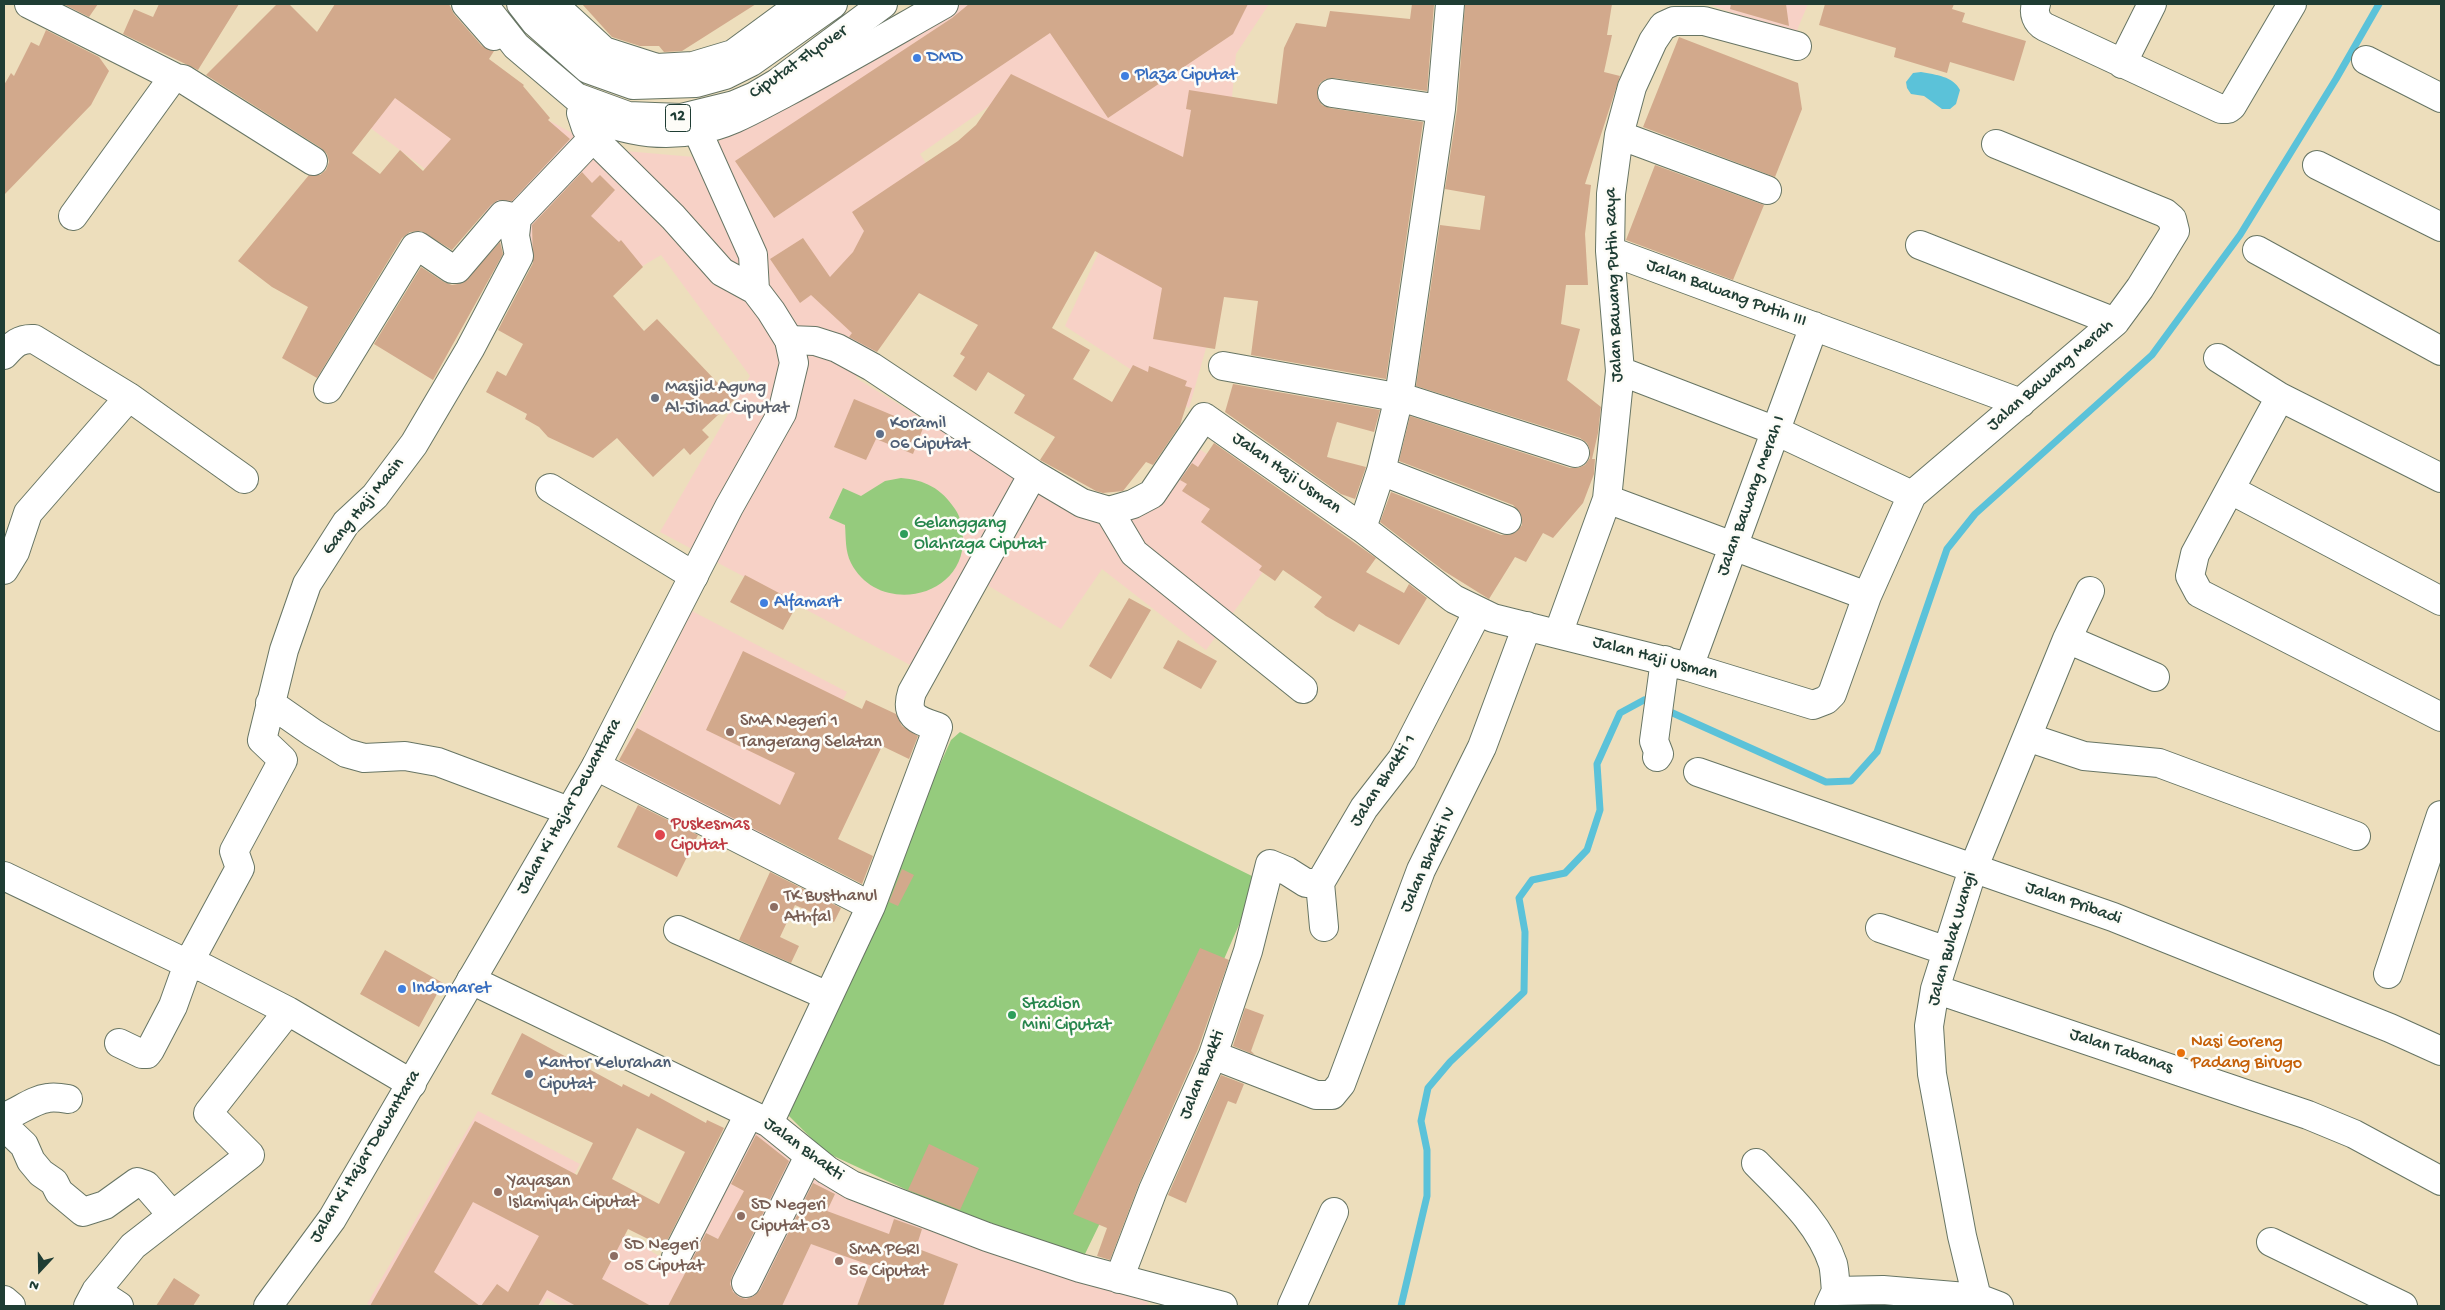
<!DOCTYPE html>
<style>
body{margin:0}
#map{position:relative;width:2445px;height:1310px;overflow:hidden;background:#eddebc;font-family:"Gochi Hand",sans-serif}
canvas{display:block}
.frame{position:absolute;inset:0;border:5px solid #1f3d34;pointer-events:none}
.north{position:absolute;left:15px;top:1245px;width:50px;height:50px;-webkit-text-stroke:4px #fdfcf7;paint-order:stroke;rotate:201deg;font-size:14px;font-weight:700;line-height:20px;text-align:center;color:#1f3d34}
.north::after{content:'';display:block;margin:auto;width:18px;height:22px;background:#1f3d34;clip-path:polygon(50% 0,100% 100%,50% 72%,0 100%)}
</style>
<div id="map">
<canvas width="2445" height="1310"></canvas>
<div class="frame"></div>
<div class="north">N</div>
</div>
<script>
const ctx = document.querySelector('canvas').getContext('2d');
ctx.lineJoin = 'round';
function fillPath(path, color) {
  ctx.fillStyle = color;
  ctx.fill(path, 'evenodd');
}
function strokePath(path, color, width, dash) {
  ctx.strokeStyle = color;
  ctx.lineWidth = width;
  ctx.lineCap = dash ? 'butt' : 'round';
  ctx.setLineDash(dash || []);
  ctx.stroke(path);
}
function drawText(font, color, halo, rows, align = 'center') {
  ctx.font = font + ' "Gochi Hand",sans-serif';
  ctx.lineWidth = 5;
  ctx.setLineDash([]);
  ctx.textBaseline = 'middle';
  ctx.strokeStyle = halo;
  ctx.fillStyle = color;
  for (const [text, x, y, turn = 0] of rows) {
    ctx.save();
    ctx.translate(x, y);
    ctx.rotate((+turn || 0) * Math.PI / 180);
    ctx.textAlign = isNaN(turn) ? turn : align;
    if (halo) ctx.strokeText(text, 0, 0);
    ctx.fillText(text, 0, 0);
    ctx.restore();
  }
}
fillPath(new Path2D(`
 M371 4H433L529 110 602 149 694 157 934 4H1269L1236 54 1210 334 1189 408 1065 326 1139 164 1008 93 920 154 961 218 856 378 1069 509 1120 512 1156 471 1176 435 1305 514 1206 650 1102 569 1061 629 965 572 912 666 660 532 750 376 661 255 594 295 345 109 348 31Z
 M1708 4H1808L1795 35Z
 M692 611 847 692 770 849 613 773Z
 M478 1111 580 1164 548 1220 590 1216 631 1238 686 1274 735 1294 676 1262 746 1124 804 1171 925 1228 1148 1302 1147 1306H561L547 1298 542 1306H371L367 1304Z`), '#f7d1c6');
fillPath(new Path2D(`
 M901 478C925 480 941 488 955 509 961 517 962 528 963 538 965 599 878 616 851 563 845 551 846 538 845 525L829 518 843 488 861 496 885 481Z
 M960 732 1258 879C1206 1007 1145 1130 1085 1254L1008 1237 825 1152 784 1111 951 740Z`), '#95cb7d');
fillPath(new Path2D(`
 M1921 72C1936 75 1953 76 1960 90L1956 104 1950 109H1942L1924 96 1911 94 1907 88 1906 82 1913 73Z`), '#5bc2d9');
strokePath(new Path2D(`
 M1666 710 1826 782 1851 781 1877 752 1947 549 1975 514 2152 355 2240 235 2336 79 2379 4
 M1401 1306 1427 1196V1150L1421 1121 1428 1088 1450 1062 1524 992 1525 932 1519 898 1532 880 1565 873 1587 850 1600 810 1597 764 1620 713 1644 700`), '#5bc2d9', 7);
fillPath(new Path2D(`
 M63 4H98L89 17Z
 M159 4H239L198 70 123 34 134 9 153 17Z
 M277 4H289L317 32 335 4H449L454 14 482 46 494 51 489 59 524 85 523 86 550 118 548 120 570 139 512 201 498 200 491 205 452 250 421 231 410 232 402 238 317 378 282 358 308 307 272 287 238 261 309 175H320L326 170 329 162 327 154 321 148 206 75ZM395 98 451 139 423 171 400 150 380 174 352 153Z
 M582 4H756L682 51 664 52 659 46H640L612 37Z
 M969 4H1248L1233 34 1108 118 1050 33 774 218 735 161 952 18Z
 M1412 4 1434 5 1427 91 1334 78 1326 79 1320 83 1317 91 1318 99 1322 105 1330 108 1423 122 1386 379 1251 355 1258 301 1224 297 1215 349 1153 339 1162 288 1095 251 1052 328 1090 350 1073 379 1112 402 1133 365 1148 372 1149 366 1187 381 1185 386 1192 388 1180 425 1153 465 1146 462 1123 491 1103 493 1096 491 1040 460 1055 437 1014 413 1025 395 988 372 976 391 953 376 965 357 960 354 978 325 919 293 877 352 849 337 852 333 811 295 800 303 770 259 803 238 830 277 853 252 864 231 852 212 958 141 976 125 1011 74 1183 157 1191 110 1186 109 1189 90 1277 104 1284 48 1296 23 1326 27 1330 11 1410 19Z
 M1465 4H1612L1607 35H1612L1604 72 1620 76 1585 184 1591 185 1585 234 1588 285H1566L1561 324 1580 329 1567 380 1601 407 1598 433 1592 459H1595L1594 474 1583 503 1553 538 1543 533 1526 562 1515 557 1489 599 1444 571 1380 522 1391 492 1501 535H1509L1516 532 1522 525V518L1519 511 1513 505 1399 461 1410 416 1570 468H1578L1585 465 1590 458V450L1587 443 1580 438 1416 386 1440 225 1480 230 1485 196 1445 189 1457 110Z
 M1731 4H1786L1789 26 1730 9Z
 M1825 4H1954L1952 9 1965 13 1962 22 2026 41 2014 81 1950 62 1947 73 1894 57 1896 48 1819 25Z
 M46 30 99 57 109 71 91 105 4 195V85L11 73 14 76 31 42 39 46Z
 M1679 37 1798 83 1802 109 1775 177 1643 127Z
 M1655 165 1764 205 1733 280 1626 240Z
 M582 172 592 183 600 175 615 190 591 216 619 242 621 240 643 267 613 296 644 331 657 319 734 400 702 430 709 437 690 455 684 448 653 477 617 438 593 458 548 437 539 427 525 419 527 414 486 392 497 371 506 376 523 344 498 330 533 263 532 225Z
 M500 242 503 254 433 380 374 344 421 267 444 282 452 285 463 283Z
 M1233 384 1380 410 1374 432 1337 422 1332 438 1327 457 1366 467 1355 499 1341 494 1225 412Z
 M854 399 923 428 913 454 876 439 866 460 834 447Z
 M1214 443 1376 558 1366 572 1404 593 1409 584 1427 598 1399 645 1359 624 1354 632 1326 616 1314 607 1322 597 1283 570 1275 581 1259 570 1262 566 1201 522 1210 509 1182 491 1187 484 1180 480 1192 463 1198 467Z
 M745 575 798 603 783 630 730 602Z
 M1129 598 1151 610 1111 679 1089 666Z
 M1178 640 1217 661 1201 689 1163 668Z
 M743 651 862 709 866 700 896 714 902 726 918 736 909 759 882 746 838 839 873 856 862 884 619 760 637 728 780 805 795 773 706 730Z
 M638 805 698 835 677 877 617 847Z
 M902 869 914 875 898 906 889 902Z
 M770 872 841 908 834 922 795 905 780 937 799 946 791 963 739 940Z
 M1200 948 1229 960 1198 1049 1139 1184 1110 1260 1097 1256 1107 1228 1073 1214Z
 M385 950 443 983 419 1027 360 994Z
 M1245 1008 1264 1015 1251 1051 1255 1055 1233 1046Z
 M522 1033 622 1087 623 1084 649 1097 651 1093 706 1123 707 1120 724 1128 664 1247 628 1229 602 1279 651 1306H576L547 1290 538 1306H481L497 1284 508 1292 539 1236 473 1202 434 1272 480 1306H370L475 1121 577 1175 593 1143 491 1094ZM637 1128 685 1152 659 1204 612 1179Z
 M1221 1075 1244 1084 1236 1104 1228 1101 1186 1203 1168 1195Z
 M756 1135 789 1161 732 1276 730 1284 733 1292 739 1297 746 1299 754 1296 760 1290 813 1183 835 1194 827 1211 889 1234 894 1219 922 1229 916 1248 958 1264 943 1306H857L872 1266 811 1244 782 1306H668L706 1233 718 1239 744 1191 731 1184Z
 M929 1144 979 1168 960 1210 908 1190Z
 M174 1278 200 1295 193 1306H156Z`), '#d2a98c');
const minor = new Path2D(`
 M29 4 176 78
 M2036 4C2033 13 2036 22 2045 27L2221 109H2228L2232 106 2292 4
 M2366 60 2441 98
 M2122 64 2152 4
 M1332 93 1441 109
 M1619 135 1767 190
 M2317 165 2441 227
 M73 216 169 83 176 78 183 79 313 161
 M1920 245 2115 322
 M2257 250 2441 351
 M1610 251 2021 403
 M789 340 815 341 837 348 872 367 1033 474 1082 503 1109 511 1133 504 1152 494 1204 417 1362 528 1454 599 1493 618 1689 667 1813 705 1826 700 1832 694 1867 596 1912 495 2115 322 2140 288 2175 231 2172 219 2165 213 1996 144
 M4 355C13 345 19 338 34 339L129 397 244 479
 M2218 358 2280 397 2441 478
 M1223 366 1407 399 1575 453
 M1620 371 1776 431 1912 495
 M328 389 415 247 418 246 452 269H457L503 215 517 218 593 138
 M2280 397 2195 554 2190 576 2199 593 2441 717
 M1381 471 1507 520
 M550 488 694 576
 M2231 490 2441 601
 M1607 499 1867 596
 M1109 511 1134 553 1303 689
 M1362 528 1381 471 1399 397 1441 109 1450 4
 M4 570 15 552 28 513 129 397
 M1558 634 1607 499 1620 371 1610 251 1611 194 1619 135 1632 87 1653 41 1663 26 1674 21H1704L1797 46
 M2067 639 2155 677
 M1689 667 1814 326
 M270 703 313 733 346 753 364 758 405 756 438 762 569 811
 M2027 737 2084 756 2159 763 2356 836
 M1657 757 1659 754 1654 741 1665 660
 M596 766 871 906
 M1698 772 2113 917 2390 1028 2441 1051
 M4 876 188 964 204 968 288 1011 412 1084
 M1324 927 1320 883 1364 808 1402 759 1478 611
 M1880 928 1947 951
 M678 930 828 996
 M2388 974 2441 815
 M471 980 769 1123 827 1170 852 1185 987 1237 1080 1268 1223 1306
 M1935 989 2308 1115 2354 1134 2441 1181
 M119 1043 142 1054H147L150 1050 173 1006 188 964 240 868 234 851 283 760 262 740 284 650 307 584 346 523 375 496 414 444 470 349 519 256 515 236 517 218
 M1213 1055 1316 1095H1332L1341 1084 1421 870 1482 747 1527 626
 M4 1117C19 1112 32 1100 48 1098 54 1097 62 1098 68 1099
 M769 1123 871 906 938 727C918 720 904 717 912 692L1033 474
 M4 1126 24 1145 31 1161 41 1173 54 1182 59 1192 83 1212 105 1205 137 1182 146 1185 172 1215
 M1756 1163C1786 1194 1819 1222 1833 1264 1835 1272 1835 1283 1836 1291
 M2271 1242 2403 1306
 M676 1257 749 1114
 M1119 1279 1153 1190 1213 1055 1248 951 1270 864 1287 871 1306 883H1320
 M746 1283 809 1156
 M96 1291 119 1306
 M4 1300 11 1306
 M88 1306 96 1291 133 1246 250 1155 208 1113 288 1011
 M1292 1306 1334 1212
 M1829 1306 1836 1291 1883 1290 1978 1298 1999 1306
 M1979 1306 1962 1236 1932 1074 1929 1026 1935 989 1973 869 2067 639 2090 591`);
const major = new Path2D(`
 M466 4 494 36
 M553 4 604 51 657 68 693 66 733 54 801 4
 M597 119C630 132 663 137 697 130 729 125 756 108 785 93 838 65 891 34 944 4
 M697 130 753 255 755 290
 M268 1306 332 1219 596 766 729 507 782 413 794 363 789 340 771 311 755 290 722 272 673 217 593 138 586 128 581 113`);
const highway = new Path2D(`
 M483 4 516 46 576 97 628 116 681 118 734 105 755 96 777 83 883 4
 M521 4 535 22 588 69 633 85 696 83 725 75 751 62 833 4`);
strokePath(minor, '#677564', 30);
strokePath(major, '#677564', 30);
strokePath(highway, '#677564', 30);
strokePath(minor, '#fff', 28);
strokePath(major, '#fff', 28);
strokePath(highway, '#fff', 28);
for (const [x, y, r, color] of [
 [917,58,5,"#3f7fe0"],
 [1125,76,5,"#3f7fe0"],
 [655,398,5,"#6b7280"],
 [880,434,5,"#5c6f8a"],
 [904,534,5,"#2e9e5b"],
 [764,603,5,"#3f7fe0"],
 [730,732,5,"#8d6e63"],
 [660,835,6,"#e0444e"],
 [774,907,5,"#8d6e63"],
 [402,989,5,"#3f7fe0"],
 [1012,1015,5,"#2e9e5b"],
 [2181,1053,5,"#e8710a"],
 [529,1074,5,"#5c6f8a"],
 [498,1192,5,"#8d6e63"],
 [741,1216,5,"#8d6e63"],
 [614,1256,5,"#8d6e63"],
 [839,1261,5,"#8d6e63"]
]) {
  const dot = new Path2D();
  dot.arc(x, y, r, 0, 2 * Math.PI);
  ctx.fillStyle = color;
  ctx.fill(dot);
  strokePath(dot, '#fdfcf7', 2);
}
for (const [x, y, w] of [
 [678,118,25]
]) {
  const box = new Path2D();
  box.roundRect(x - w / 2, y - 13.5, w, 27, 4);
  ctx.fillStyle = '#fdfcf7';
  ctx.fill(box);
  strokePath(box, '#1f3d34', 1);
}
drawText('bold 16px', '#1f3d34', null, [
 ["12",678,118]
]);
drawText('18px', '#366cbe', '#fdfcf7', [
 ["DMD",927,58],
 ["Plaza Ciputat",1135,76],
 ["Alfamart",774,603],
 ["Indomaret",412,989]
], 'left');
drawText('18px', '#1f3d34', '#fdfcf7', [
 ["Ciputat Flyover",799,63,-35],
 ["Jalan Bawang Putih Raya",1615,285,-92],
 ["Jalan Bawang Putih III",1726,294,20],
 ["Jalan Bawang Merah",2051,376,-41],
 ["Jalan Haji Usman",1286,474,35],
 ["Jalan Bawang Merah I",1752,496,-70],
 ["Gang Haji Macin",364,507,-51],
 ["Jalan Haji Usman",1655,659,15],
 ["Jalan Bhakti 1",1384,781,-57],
 ["Jalan Ki Hajar Dewantara",570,807,-61],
 ["Jalan Bhakti IV",1429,860,-66],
 ["Jalan Pribadi",2073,904,19],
 ["Jalan Bulak Wangi",1953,939,-74],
 ["Jalan Tabanas",2121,1052,19],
 ["Jalan Bhakti",1203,1075,-68],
 ["Jalan Bhakti",803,1150,36],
 ["Jalan Ki Hajar Dewantara",366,1157,-59]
]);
drawText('18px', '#5b616d', '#fdfcf7', [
 ["Masjid Agung",665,388],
 ["Al-Jihad Ciputat",665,409]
], 'left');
drawText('18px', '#4e5e75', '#fdfcf7', [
 ["Koramil",890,424],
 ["06 Ciputat",890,445],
 ["Kantor Kelurahan",539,1064],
 ["Ciputat",539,1085]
], 'left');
drawText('18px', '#27864d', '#fdfcf7', [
 ["Gelanggang",914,524],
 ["Olahraga Ciputat",914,545],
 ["Stadion",1022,1005],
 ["Mini Ciputat",1022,1026]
], 'left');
drawText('18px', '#785e54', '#fdfcf7', [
 ["SMA Negeri 1",740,722],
 ["Tangerang Selatan",740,743],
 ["TK Busthanul",784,897],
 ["Athfal",784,918],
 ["Yayasan",508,1182],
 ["Islamiyah Ciputat",508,1203],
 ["SD Negeri",751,1206],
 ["Ciputat 03",751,1227],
 ["SD Negeri",624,1246],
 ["05 Ciputat",624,1267],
 ["SMA PGRI",849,1251],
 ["56 Ciputat",849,1272]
], 'left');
drawText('18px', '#be3a42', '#fdfcf7', [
 ["Puskesmas",671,825],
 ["Ciputat",671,846]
], 'left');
drawText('18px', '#c56008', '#fdfcf7', [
 ["Nasi Goreng",2191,1043],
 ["Padang Birugo",2191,1064]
], 'left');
</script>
